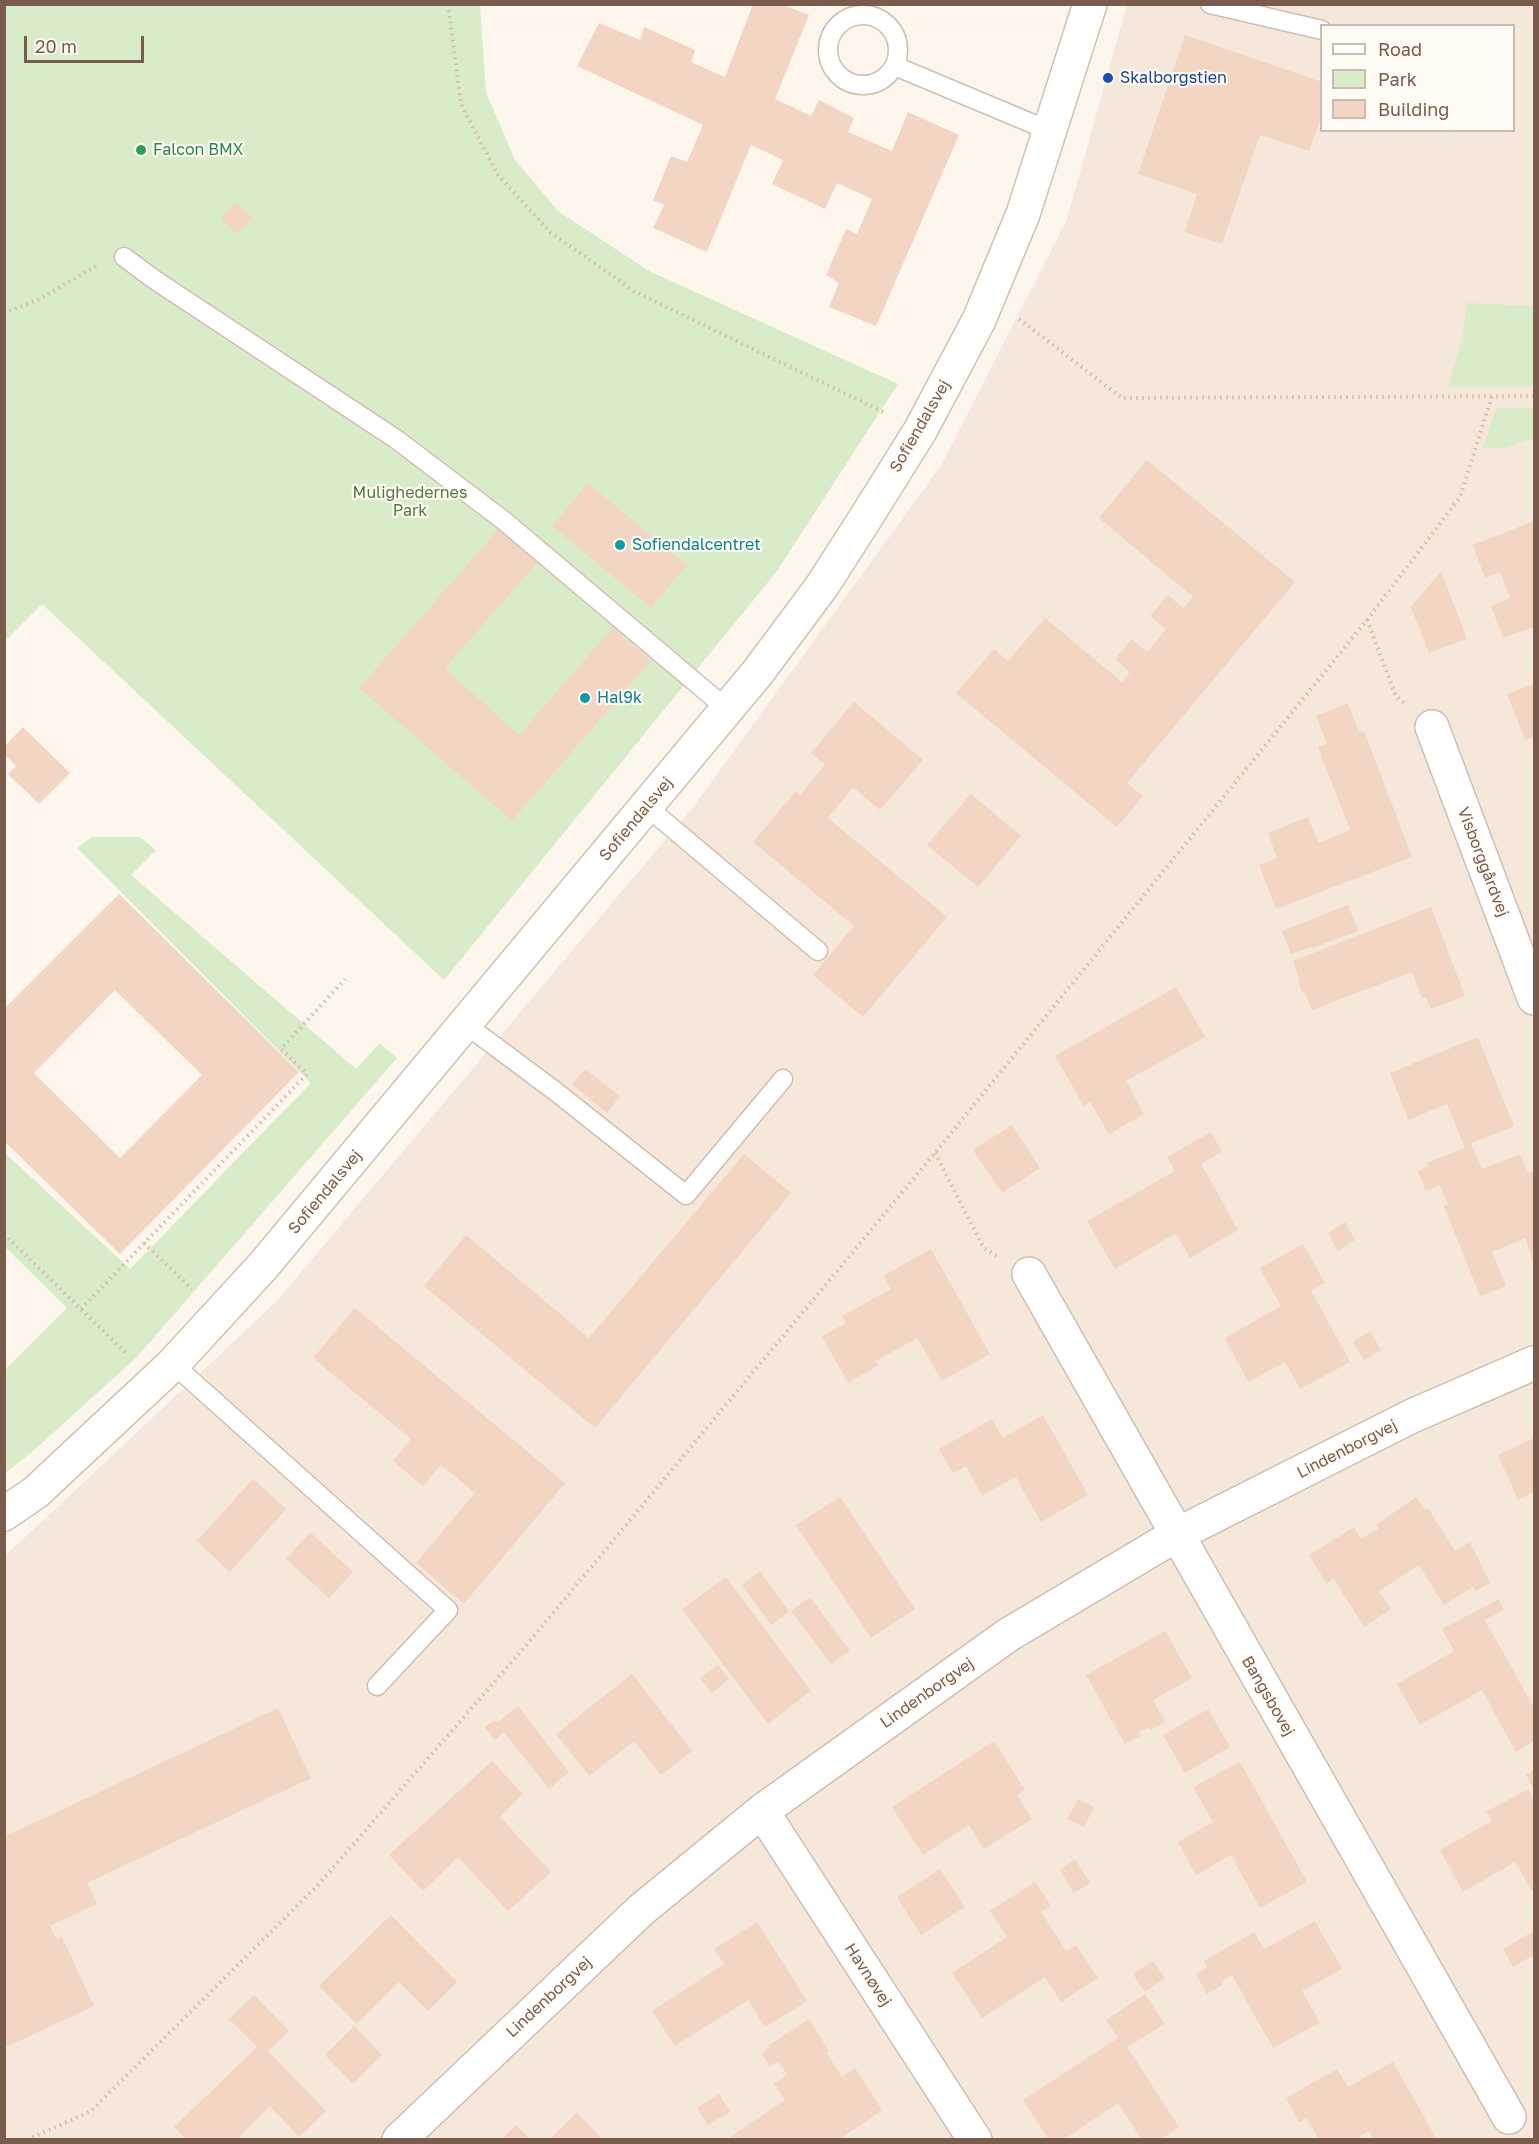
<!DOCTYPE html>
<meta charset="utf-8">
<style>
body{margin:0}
#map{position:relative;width:1539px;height:2144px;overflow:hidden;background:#fdf6ec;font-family:"Golos Text",sans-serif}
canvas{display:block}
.frame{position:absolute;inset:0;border:6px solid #7a5c4d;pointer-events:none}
.legend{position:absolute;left:1320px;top:24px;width:195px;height:108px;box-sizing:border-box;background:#fffaf3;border:2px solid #cabbb1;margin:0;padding:8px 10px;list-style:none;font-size:18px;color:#7a5c4d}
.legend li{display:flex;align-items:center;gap:12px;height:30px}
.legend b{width:30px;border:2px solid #cabbb1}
.scale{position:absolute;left:24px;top:36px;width:120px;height:27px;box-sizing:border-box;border:3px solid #7a5c4d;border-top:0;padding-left:8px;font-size:18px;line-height:21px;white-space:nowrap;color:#7a5c4d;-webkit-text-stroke:4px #fffaf3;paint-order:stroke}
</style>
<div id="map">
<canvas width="1539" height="2144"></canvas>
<div class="frame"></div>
<ul class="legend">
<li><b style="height:8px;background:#fff"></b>Road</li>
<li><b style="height:16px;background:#d8ecc9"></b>Park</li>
<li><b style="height:16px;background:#f3d5c3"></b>Building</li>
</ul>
<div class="scale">20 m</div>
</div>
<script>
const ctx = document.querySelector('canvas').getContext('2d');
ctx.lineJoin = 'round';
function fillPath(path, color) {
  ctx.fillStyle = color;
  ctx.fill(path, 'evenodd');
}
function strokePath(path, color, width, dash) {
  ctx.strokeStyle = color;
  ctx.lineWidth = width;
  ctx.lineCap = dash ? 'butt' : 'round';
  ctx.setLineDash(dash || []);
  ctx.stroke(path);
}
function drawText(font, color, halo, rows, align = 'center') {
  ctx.font = font + ' "Golos Text",sans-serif';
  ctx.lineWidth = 4.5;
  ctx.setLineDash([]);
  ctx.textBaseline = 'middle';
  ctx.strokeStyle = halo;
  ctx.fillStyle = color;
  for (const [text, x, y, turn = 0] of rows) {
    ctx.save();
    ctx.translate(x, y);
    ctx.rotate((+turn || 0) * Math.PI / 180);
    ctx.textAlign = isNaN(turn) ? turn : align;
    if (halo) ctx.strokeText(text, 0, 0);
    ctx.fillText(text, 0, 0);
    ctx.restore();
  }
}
fillPath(new Path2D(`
 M1127 5H1534V2139L5 2140V1556L276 1302 694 806 942 464 1067 219ZM1322 26H1514V130H1322Z`), '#f5e8da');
fillPath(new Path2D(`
 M5 5H480L486 92 515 160 558 211 649 271 898 384 777 571 444 980 42 604 5 641Z
 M1467 303 1534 306V386L1448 387 1463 334Z
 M1496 408H1534V438L1505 448H1483Z
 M92 837H140L156 850 131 875 356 1069 380 1043 397 1058 137 1357 32 1452 5 1473V1370L67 1308 5 1247V1153L130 1269 311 1083 77 848Z`), '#d8ecc9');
fillPath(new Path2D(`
 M753 4H781L809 15 775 99 811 116 819 100 854 118 848 132 892 151 908 112 959 135 876 326 829 307 839 283 826 275 846 229 857 234 872 199 837 183 825 209 772 184 783 160 751 145 707 252 653 228 664 205 653 200 671 156 687 162 703 125 577 66 599 23 640 40 644 27 695 50 691 62 725 77Z
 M1185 35 1322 82V115L1309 151 1260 135 1222 244 1185 232 1197 194 1138 174Z
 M237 202 253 218 237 234 220 218Z
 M1147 460 1295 582 1127 783 1143 796 1117 827 956 693 994 649 1008 661 1045 618 1122 682 1130 672 1115 659 1132 639 1147 652 1166 629 1150 616 1168 595 1183 608 1193 597 1099 518Z
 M588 483 687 565 651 608 552 526Z
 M1534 521V627L1503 638 1491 606 1510 598 1500 572 1485 578 1473 545Z
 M501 526 540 560 445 668 519 735 613 627 651 661 512 821 359 688Z
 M1441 571 1467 639 1429 653 1411 607Z
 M1534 684V737L1525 740 1507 694Z
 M854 702 923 760 880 810 853 787 828 818 947 917 863 1017 813 975 854 926 753 842 796 791 800 795 825 765 811 753Z
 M1348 703 1359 732 1364 731 1412 857 1276 909 1259 865 1277 858 1268 833 1308 817 1318 843 1350 830 1318 747 1327 744 1316 716Z
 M23 727 70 773 39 804 8 774 16 766 4 754V747Z
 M971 794 1021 836 978 887 927 845Z
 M119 894 299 1072 120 1254 4 1141V1009ZM115 990 202 1075 120 1158 34 1073Z
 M1348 905 1358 931 1312 948 1311 947 1291 954 1282 931Z
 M1431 907 1465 996 1431 1009 1426 997 1422 998 1412 972 1312 1010 1304 991 1302 992 1298 981 1300 980 1293 961Z
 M1176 987 1205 1037 1126 1081 1144 1114 1109 1134 1090 1102 1084 1106 1055 1056Z
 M1478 1037 1514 1126 1471 1143 1482 1169 1520 1154 1528 1173 1534 1171V1263L1525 1238 1492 1252 1506 1286 1480 1296 1444 1206 1448 1204 1440 1185 1426 1191 1418 1171 1429 1166 1427 1163 1465 1148 1447 1104 1408 1120 1390 1073Z
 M585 1069 620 1096 607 1113 572 1084Z
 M1012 1125 1040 1168 1002 1193 973 1150Z
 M1211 1132 1222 1152 1201 1164 1238 1230 1190 1258 1176 1233 1115 1269 1087 1221 1175 1171 1167 1157Z
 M744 1154 791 1193 595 1428 424 1286 466 1235 589 1338Z
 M1345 1222 1355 1240 1338 1251 1328 1233Z
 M1303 1244 1325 1283 1311 1290 1350 1362 1300 1389 1285 1362 1248 1382 1225 1338 1281 1306 1260 1268Z
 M931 1249 990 1354 942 1381 917 1338 876 1361 879 1365 848 1383 822 1336 846 1323 842 1316 891 1289 883 1276Z
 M355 1308 565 1483 464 1604 416 1563 475 1493 441 1465 423 1486 393 1461 411 1439 313 1358Z
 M1370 1331 1381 1350 1364 1360 1353 1342Z
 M1043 1415 1088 1495 1041 1522 1016 1477 982 1495 966 1466 953 1473 939 1449 992 1419 1003 1438Z
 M1534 1438V1492L1518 1500 1498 1455Z
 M253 1479 286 1509 230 1572 197 1541Z
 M840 1497 915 1609 871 1638 796 1525Z
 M1416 1497 1425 1510 1428 1508 1455 1551 1470 1542 1490 1583 1476 1591 1473 1587 1444 1605 1419 1565 1379 1591 1391 1609 1364 1627 1334 1579 1326 1583 1309 1555 1354 1527 1361 1539 1378 1529 1376 1525Z
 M310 1532 353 1572 329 1598 286 1559Z
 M760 1571 789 1612 771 1625 742 1585Z
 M726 1577 811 1691 768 1724 682 1609Z
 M810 1597 850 1651 831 1664 791 1611Z
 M1499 1599 1504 1610 1485 1620 1534 1708V1741L1516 1752 1482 1690 1420 1725 1397 1684 1454 1651 1442 1629Z
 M1165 1631 1192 1678 1153 1700 1165 1722 1150 1730 1148 1727 1139 1732 1140 1736 1125 1744 1086 1675Z
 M718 1665 729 1679 712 1693 700 1678Z
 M632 1674 692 1751 661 1775 634 1741 589 1776 556 1734Z
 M518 1706 569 1772 549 1789 504 1732 495 1740 485 1727 494 1720 497 1723Z
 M278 1708 311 1778 87 1883 97 1904 50 1926 57 1940 62 1937 94 2006 4 2048V1828L8 1835Z
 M1208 1709 1230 1747 1185 1773 1163 1735Z
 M994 1741 1025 1790 1017 1795 1032 1819 984 1849 969 1825 923 1855 892 1807Z
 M492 1761 523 1794 500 1817 551 1872 508 1911 458 1857 423 1891 389 1855Z
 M1240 1762 1307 1882 1260 1908 1231 1855 1196 1875 1178 1842 1213 1822 1193 1787Z
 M1534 1770V1789L1526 1775Z
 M1528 1789 1534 1801V1888L1531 1890 1515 1862 1463 1892 1440 1850 1492 1821 1486 1812Z
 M1078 1799 1094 1807 1084 1827 1067 1819Z
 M1075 1859 1090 1883 1074 1893 1060 1870Z
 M940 1869 965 1907 921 1935 897 1897Z
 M1035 1882 1051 1906 1041 1912 1066 1951 1076 1945 1098 1978 1061 2002 1045 1977 982 2018 952 1973 1007 1937 990 1911Z
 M391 1915 457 1982 428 2011 399 1982 357 2024 319 1986Z
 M1315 1921 1342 1969 1302 1991 1320 2023 1273 2048 1232 1975 1221 1982 1223 1985 1207 1994 1196 1974 1207 1968 1204 1961 1254 1932 1264 1949Z
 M757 1922 807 2001 765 2027 748 2000 675 2046 652 2011 724 1964 714 1949Z
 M1534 1931V1955L1513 1967 1503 1949Z
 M1153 1961 1165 1978 1145 1992 1133 1974Z
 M1145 1994 1165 2024 1127 2047 1179 2127 1160 2140H1142L1118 2103 1063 2140H1049L1023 2100 1118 2038 1106 2020Z
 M254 1995 289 2031 268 2051 326 2111 299 2137 270 2106 236 2140H186L174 2127 257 2047 229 2019Z
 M809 2019 829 2051 826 2052 842 2077 855 2068 882 2110 838 2140H732L730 2137 785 2100 774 2084 787 2075 778 2061 770 2066 762 2054 770 2048 768 2046Z
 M354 2026 382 2055 353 2084 325 2055Z
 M1393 2062 1437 2140H1374L1369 2131 1354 2140H1319L1307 2118 1299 2122 1286 2098 1337 2069 1348 2087Z
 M719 2094 730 2112 708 2125 697 2108Z
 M577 2113 603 2140H549Z
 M516 2125 531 2140H501Z`), '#f3d5c3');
const lane = new Path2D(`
 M1210 4 1322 30
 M828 50a35 35 0 1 1 70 0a35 35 0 1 1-70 0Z
 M895 66 1050 131
 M124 257 155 280 396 439 503 520 727 709
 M646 806 818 951
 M465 1024 555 1091 686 1195 783 1079
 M173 1364 448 1610 377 1686`);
const street = new Path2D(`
 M1432 727 1534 998
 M1029 1274 1509 2117
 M762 1811 975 2140
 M399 2140 641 1910 762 1811 1008 1635 1176 1535 1412 1416 1534 1363`);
const secondary = new Path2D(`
 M4 1514 36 1492 173 1364 263 1266 758 672 822 586 865 519 920 431 979 320 1023 214 1090 4`);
strokePath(lane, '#d1beb0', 21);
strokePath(street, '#d1beb0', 36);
strokePath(secondary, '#d6c0b0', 36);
strokePath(new Path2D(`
 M448 4 461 104 498 175 550 232 634 291 887 414
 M4 313 36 301 98 265
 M1019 319 1122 398 1534 396
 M1367 620 1396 696 1404 703
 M935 1153 984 1248 997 1256
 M4 1234 128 1355
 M144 1243 192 1289
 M81 1309 307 1074 281 1049 345 979
 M27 2140 91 2111 318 1885 529 1642 935 1153 1367 620 1460 497 1492 396`), '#d9b8a5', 4, [1.5, 4.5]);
strokePath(lane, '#fff', 18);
strokePath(street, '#fff', 33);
strokePath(secondary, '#fff', 33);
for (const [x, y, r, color] of [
 [1108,78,6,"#1a4fb4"],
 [141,150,6,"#2e9e5b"],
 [620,545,6,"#0f9aa8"],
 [585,698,6,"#0f9aa8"]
]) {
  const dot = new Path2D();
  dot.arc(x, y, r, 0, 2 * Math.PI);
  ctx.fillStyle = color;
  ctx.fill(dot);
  strokePath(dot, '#fffaf3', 2);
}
drawText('16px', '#164399', '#fffaf3', [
 ["Skalborgstien",1120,78]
], 'left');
drawText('16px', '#27864d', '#fffaf3', [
 ["Falcon BMX",153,150]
], 'left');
drawText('16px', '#7a5c4d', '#fffaf3', [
 ["Sofiendalsvej",920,426,-60],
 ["Sofiendalsvej",636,819,-50],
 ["Visborggårdvej",1483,862,69],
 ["Sofiendalsvej",325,1192,-50],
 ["Lindenborgvej",1347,1449,-27],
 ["Lindenborgvej",927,1693,-35],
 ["Bangsbovej",1268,1696,60],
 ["Havnøvej",868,1975,57],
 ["Lindenborgvej",549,1997,-43]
]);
drawText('16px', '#537a41', '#fffaf3', [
 ["Mulighedernes",410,493],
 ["Park",410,511]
]);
drawText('16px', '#0d838f', '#fffaf3', [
 ["Sofiendalcentret",632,545],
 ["Hal9k",597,698]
], 'left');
</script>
